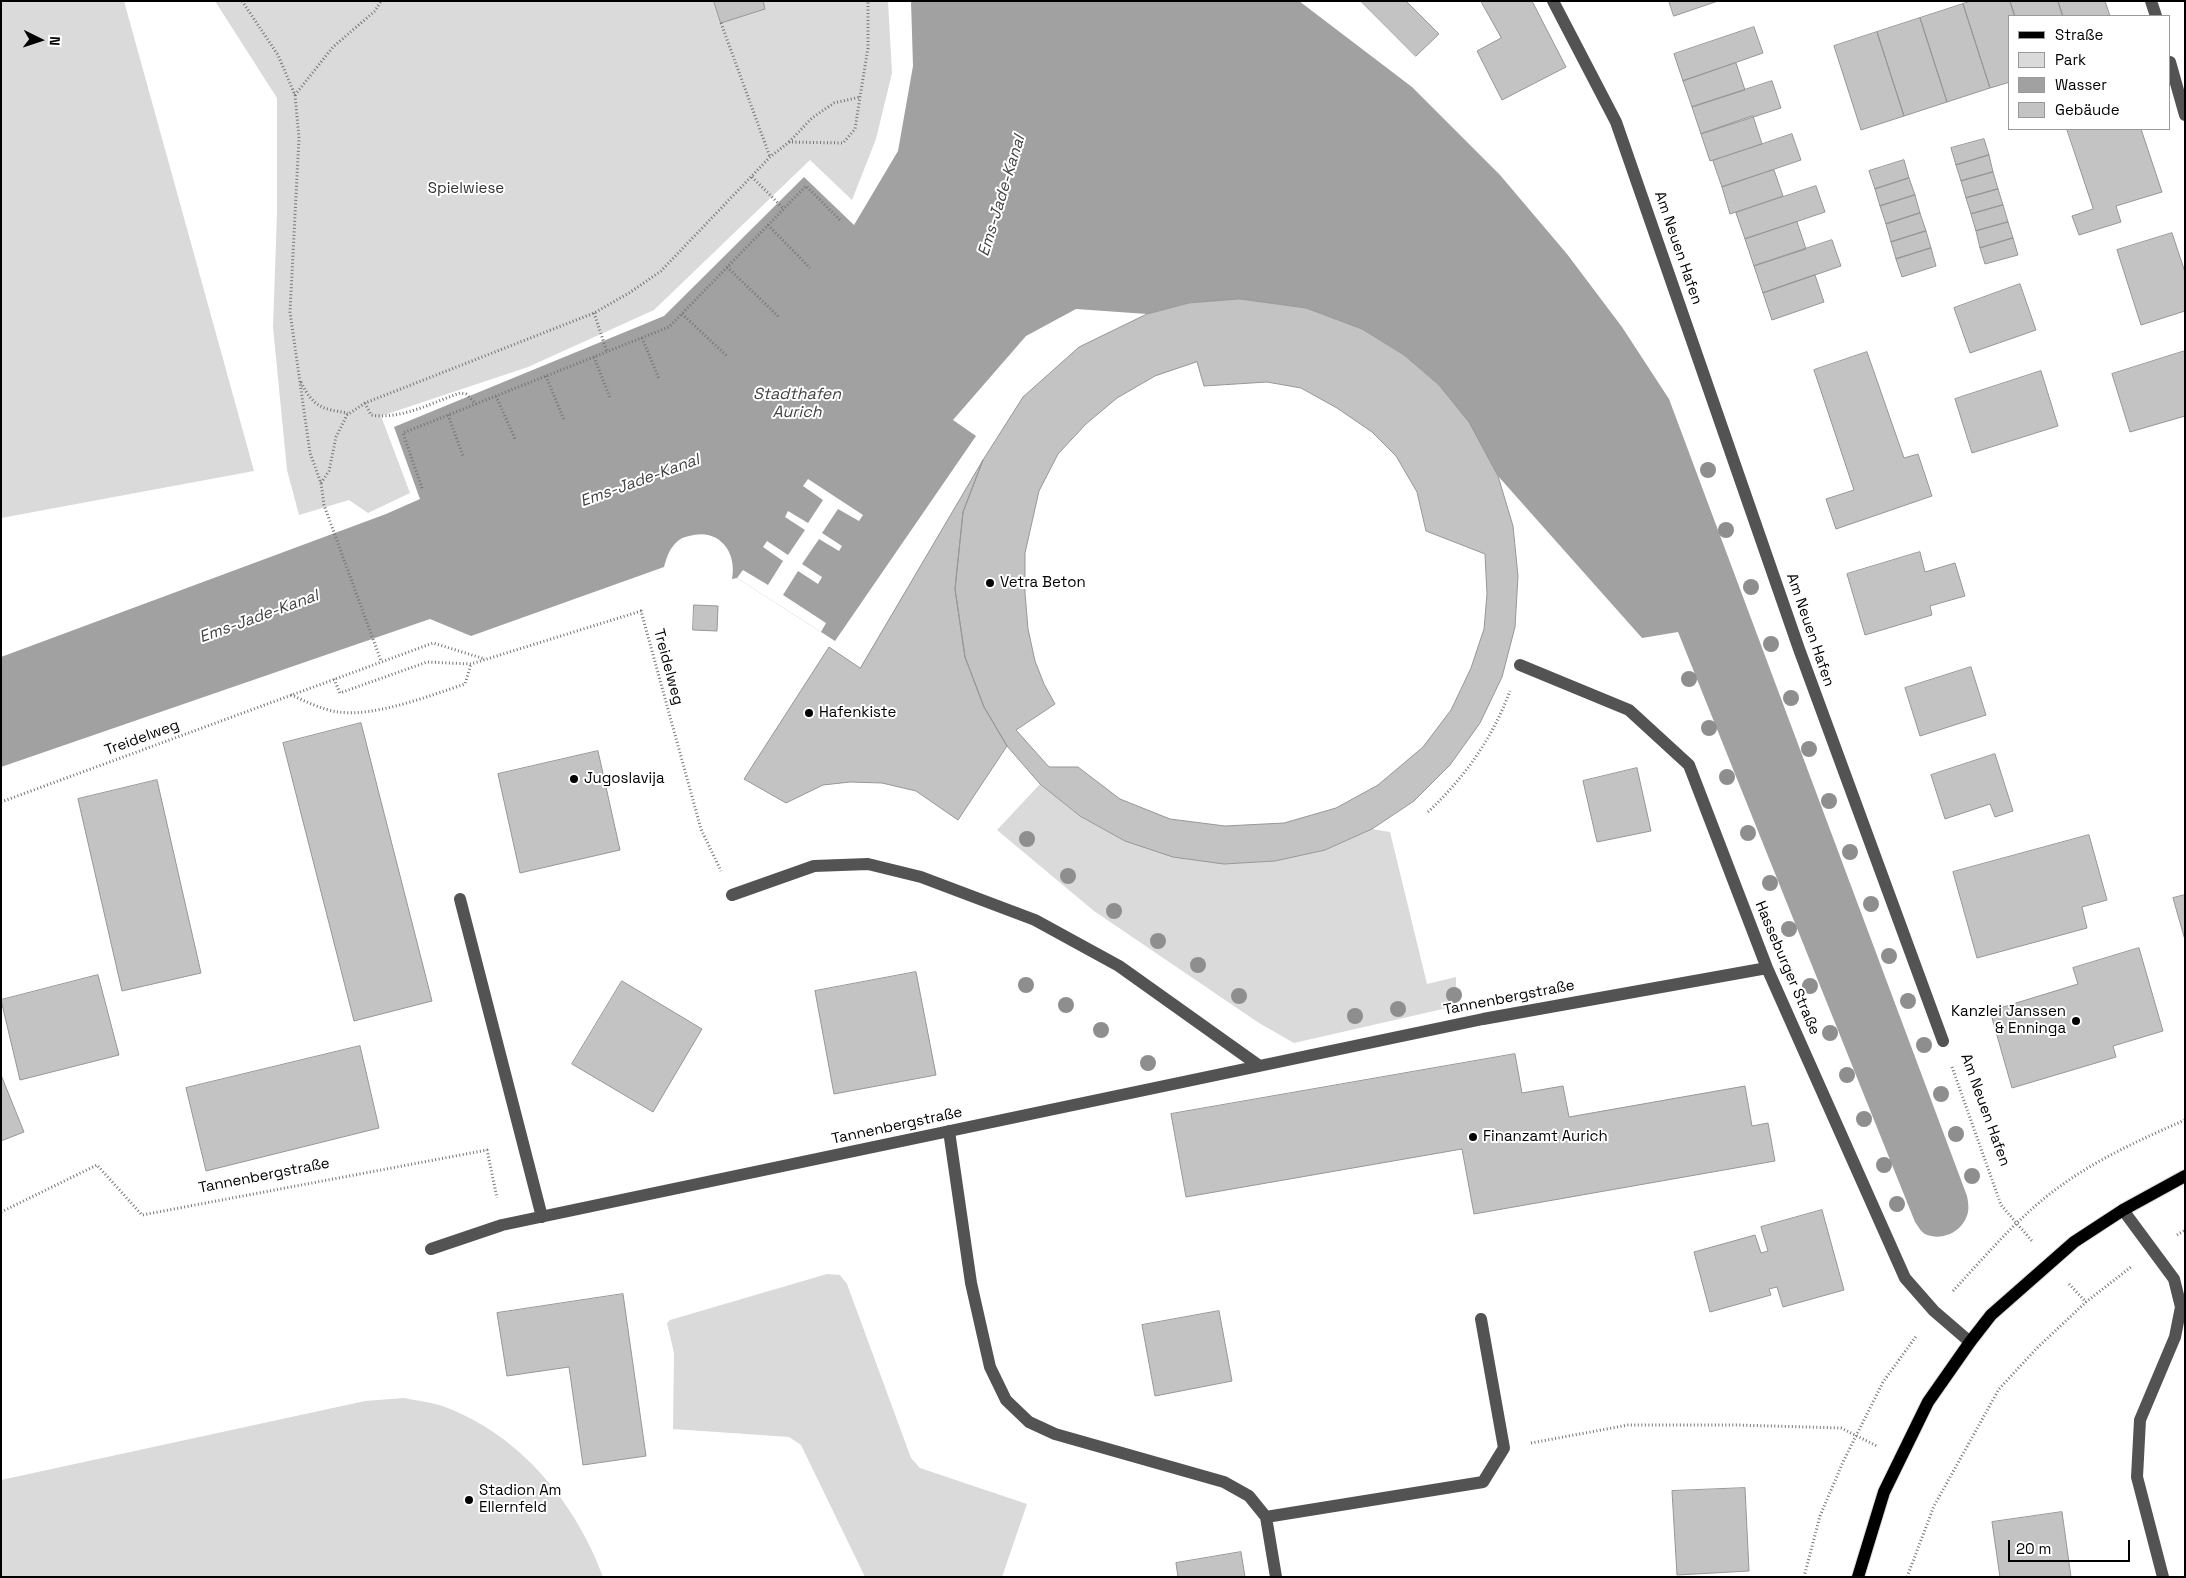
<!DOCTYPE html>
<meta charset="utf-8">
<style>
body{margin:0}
#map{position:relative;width:2186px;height:1578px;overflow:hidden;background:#fff;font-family:"Space Grotesk",sans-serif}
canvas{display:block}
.frame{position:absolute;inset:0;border:2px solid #000;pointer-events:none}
.legend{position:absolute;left:2008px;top:15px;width:162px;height:115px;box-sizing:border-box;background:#fff;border:1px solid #999;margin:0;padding:6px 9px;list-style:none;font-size:15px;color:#000}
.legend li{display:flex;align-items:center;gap:10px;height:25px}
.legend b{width:25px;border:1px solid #999}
.north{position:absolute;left:15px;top:15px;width:50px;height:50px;-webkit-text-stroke:4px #fff;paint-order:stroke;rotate:94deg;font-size:14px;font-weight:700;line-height:20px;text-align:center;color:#000}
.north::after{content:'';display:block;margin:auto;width:18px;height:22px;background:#000;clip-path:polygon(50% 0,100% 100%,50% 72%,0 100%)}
.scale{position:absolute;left:2008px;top:1540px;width:122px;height:22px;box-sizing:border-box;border:2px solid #000;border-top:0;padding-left:6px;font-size:15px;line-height:18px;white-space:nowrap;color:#000;-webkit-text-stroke:4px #fff;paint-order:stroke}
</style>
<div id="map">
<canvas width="2186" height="1578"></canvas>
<div class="frame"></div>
<ul class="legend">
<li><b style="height:6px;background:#000"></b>Straße</li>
<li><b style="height:14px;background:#dadada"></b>Park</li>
<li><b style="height:14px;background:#a1a1a1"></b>Wasser</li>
<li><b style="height:14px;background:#c3c3c3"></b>Gebäude</li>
</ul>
<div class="north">N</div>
<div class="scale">20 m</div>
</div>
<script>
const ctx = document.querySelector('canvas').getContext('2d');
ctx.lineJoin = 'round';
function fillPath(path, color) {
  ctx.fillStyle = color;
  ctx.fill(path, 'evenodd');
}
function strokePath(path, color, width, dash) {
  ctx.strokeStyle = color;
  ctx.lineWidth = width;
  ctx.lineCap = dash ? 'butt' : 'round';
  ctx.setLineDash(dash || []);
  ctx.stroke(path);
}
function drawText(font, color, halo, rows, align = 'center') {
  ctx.font = font + ' "Space Grotesk",sans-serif';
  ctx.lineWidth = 4;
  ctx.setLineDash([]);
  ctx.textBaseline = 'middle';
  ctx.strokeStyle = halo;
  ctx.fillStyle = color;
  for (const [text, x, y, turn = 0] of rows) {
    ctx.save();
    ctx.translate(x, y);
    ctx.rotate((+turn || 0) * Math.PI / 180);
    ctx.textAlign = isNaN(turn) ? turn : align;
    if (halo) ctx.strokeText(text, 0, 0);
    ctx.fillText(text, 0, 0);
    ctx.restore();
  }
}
fillPath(new Path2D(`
 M1 1H124L254 471 1 518Z
 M215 1H888L892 73 876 139 852 200 810 160 654 310 528 367 381 416 410 493 368 513 349 500 299 515 287 470 273 327 277 213V98Z
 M1040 784 1080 816 1125 841 1224 864 1275 861 1325 850 1372 829 1390 832 1427 984 1456 977V1006L1294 1043 1259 1023 1094 911 997 830Z
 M827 1274 840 1275 847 1284 911 1458 920 1468 1027 1504 1002 1577H865L801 1445 789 1437 673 1429 674 1353 667 1323 670 1320Z
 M404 1398C417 1401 432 1402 445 1407 520 1435 576 1503 603 1577H1V1480L365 1401Z`), '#dadada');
fillPath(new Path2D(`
 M911 1H1299L1412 87 1500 175 1567 254 1622 327 1669 399 1967 1196C1968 1201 1969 1207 1968 1212 1964 1231 1943 1242 1925 1234 1921 1232 1918 1226 1915 1222L1678 632 1642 638 1498 476 1439 385 1404 355 1362 329 1306 308 1240 299 1189 303 1147 314 1076 309 1026 336 953 420 976 436 835 641 737 578 732 579C737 554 721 530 694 535 689 536 683 537 679 540 670 547 667 556 664 567L471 636 430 619 1 767V657L386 514 420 499 394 427 664 316 804 177 854 225 898 151 913 66Z`), '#a1a1a1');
fillPath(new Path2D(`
 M808 479 863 515 859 521 838 509 822 533 842 546 839 551 819 539 802 564 822 577 818 584 798 571 783 595 826 623 821 632 737 578 743 570 768 585 783 561 763 547 767 541 788 555 805 530 785 517 788 511 808 523 823 500 803 486Z`), '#fff');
const building = new Path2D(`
 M714 1H763L765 9 721 23Z
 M1361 1H1406L1439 34 1416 56Z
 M1481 1H1532L1566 67 1502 100 1477 51 1501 38Z
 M1669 1H1718L1674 16Z
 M1971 1H2010L2015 16H2010V82L1990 88 1963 4Z
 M2010 1H2058L2063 16H2015Z
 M2058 1H2105L2110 16H2063Z
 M1963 4 1990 88 1947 102 1920 18Z
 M1920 18 1947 102 1904 116 1877 32Z
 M1754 27 1763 53 1683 81 1674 54Z
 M1877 32 1904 116 1861 130 1834 46Z
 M1736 63 1745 90 1692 107 1683 81Z
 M1772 81 1781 108 1701 134 1692 107Z
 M1753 116 1762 144 1710 161 1701 134Z
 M2067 129H2141L2162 192 2116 206 2121 222 2079 235 2072 216 2093 209Z
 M1792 134 1801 160 1722 187 1713 161Z
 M1984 139 1989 155 1956 165 1951 148Z
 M1989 155 1993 172 1961 181 1956 165Z
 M1904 160 1909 178 1875 189 1869 171Z
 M1774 170 1783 196 1730 214 1722 187Z
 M1993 172 1998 189 1966 198 1961 181Z
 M1909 178 1915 195 1880 206 1875 189Z
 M1816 186 1825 212 1745 239 1736 213Z
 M1998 189 2003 205 1971 214 1966 198Z
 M1915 195 1920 213 1886 224 1880 206Z
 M2003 205 2008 222 1976 231 1971 214Z
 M1920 213 1926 231 1891 242 1886 224Z
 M1797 222 1806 249 1754 266 1745 239Z
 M2008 222 2013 238 1980 248 1976 231Z
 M1926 231 1931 248 1896 259 1891 242Z
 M2172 233 2185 272V311L2141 325 2117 250Z
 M2013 238 2018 255 1985 264 1980 248Z
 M1832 240 1841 266 1763 293 1754 266Z
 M1931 248 1936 266 1902 277 1896 259Z
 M1815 275 1824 302 1772 320 1763 293Z
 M2020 284 2036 330 1970 353 1954 308Z
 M1240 299 1306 308 1362 329 1404 355 1439 385 1469 422 1498 476 1513 526 1518 576 1515 627 1502 677 1480 723 1450 765 1414 801 1372 829 1325 850 1275 861 1224 864 1173 857 1125 841 1080 816 1040 784 1007 746 984 707 965 657 955 589 963 512 983 460 1023 397 1079 347 1147 314 1189 303ZM1197 362 1204 386 1267 382 1301 388 1337 408 1372 432 1396 456 1417 492 1426 531 1485 554 1487 594 1484 629 1471 668 1451 710 1423 747 1378 785 1336 808 1284 823 1225 826 1170 819 1120 799 1078 767H1049L1016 730 1055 704 1044 684 1035 661 1028 629 1025 593V553L1039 491 1058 454 1086 424 1117 398 1155 376Z
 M2185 351V416L2130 432 2112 374Z
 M1867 352 1904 458 1918 454 1932 496 1836 529 1826 499 1854 490 1814 370Z
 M2041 371 2058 426 1972 453 1955 399Z
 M983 460 963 512 955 589 965 657 984 707 1007 746 958 820 916 791 882 783 850 782 823 785 786 803 744 779 829 647 860 668Z
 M1920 552 1925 572 1955 563 1965 596 1930 606 1932 615 1865 635 1847 574Z
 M694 605 718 606 717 631 693 630Z
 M1971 667 1986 715 1920 736 1905 688Z
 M361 723 432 1001 354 1021 283 743Z
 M598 751 620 850 520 873 498 774Z
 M1995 754 2013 811 1995 817 1990 804 1945 819 1931 775Z
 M1637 768 1651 831 1597 842 1583 781Z
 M157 780 201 973 122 991 78 799Z
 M2089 835 2107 900 2082 907 2087 928 1977 958 1953 872Z
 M2185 895V940L2173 898Z
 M2139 948 2163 1031 2113 1046 2116 1057 2012 1088 1990 1011 2078 984 2073 968Z
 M916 972 936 1075 834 1094 815 991Z
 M98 975 119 1055 20 1080 1 1000Z
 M622 981 702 1029 653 1112 572 1064Z
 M360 1046 379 1128 206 1171 186 1088Z
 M1515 1054 1522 1093 1563 1086 1569 1117 1745 1086 1752 1126 1768 1123 1775 1161 1474 1214 1462 1149 1186 1197 1171 1114Z
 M1 1075 24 1132 1 1141Z
 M1822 1210 1844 1290 1783 1307 1777 1287 1769 1289 1771 1295 1710 1312 1694 1252 1755 1235 1761 1253 1768 1251 1761 1227Z
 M623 1294 646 1456 583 1465 569 1367 507 1376 497 1313Z
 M1219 1311 1232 1381 1155 1396 1142 1325Z
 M1745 1488 1749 1571 1677 1575 1672 1491Z
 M2062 1512 2071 1577H2000L1992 1522Z
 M1241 1552 1245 1577H1178L1176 1563Z`);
fillPath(building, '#c3c3c3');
strokePath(building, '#979797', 1);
const major = new Path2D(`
 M1858 1577 1884 1492 1928 1402 1970 1342 1991 1315 2074 1242 2123 1210 2185 1176`);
strokePath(major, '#dbdbdb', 14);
strokePath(new Path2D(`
 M242 1 278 55 295 95 299 138 290 312 310 453 321 483 324 505 381 661
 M721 23 770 157
 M295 95 333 47 375 11 381 1
 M789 142 812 118 834 103 860 97
 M752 177 784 209
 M768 225 810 268
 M727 267 780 318
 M594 313 607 352
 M682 314 727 356
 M642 338 659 379
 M594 357 610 398
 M546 376 564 420
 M301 382C313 407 322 409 348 413
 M496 396 515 439
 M365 403 371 415C401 420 431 403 460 393L466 394 476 404
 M448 415 463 456
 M321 483 329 471 336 437 347 415 365 403 594 313 629 293 661 271 770 157 789 142 843 143 855 129 860 97 868 48V1
 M422 488 403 433 669 327 806 186 840 220
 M334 679 340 693 427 662 471 664 641 611 701 829 721 871
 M291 695C305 701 323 710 338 712 375 717 429 696 465 684L471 664
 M1 802 433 643 485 659
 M1428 812C1465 777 1492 739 1510 691
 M1952 1067 2001 1205 2032 1241
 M1 1212 97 1165 142 1215 487 1150 497 1198
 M2177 1235 2185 1230
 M2069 1284 2086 1302
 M1953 1291C1989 1252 2024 1210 2069 1180 2104 1156 2146 1137 2185 1120
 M1531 1443 1628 1425H1736L1841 1428 1877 1446
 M1804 1577 1820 1516 1843 1462 1883 1382 1917 1335
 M1907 1577 1934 1506 1999 1389 2037 1348 2086 1302 2131 1267`), '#757575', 3, [1, 2.5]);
strokePath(new Path2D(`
 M1553 1 1616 122 1799 649 1943 1041
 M2151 1 2156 16
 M2170 62 2185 115
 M1520 665 1629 710 1689 765 1767 968 1905 1278 1934 1311 1970 1342
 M732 895 814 866 868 864 921 877 1035 920 1119 966 1258 1065
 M460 899 542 1217
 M949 1131 971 1283 990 1367 1006 1400 1029 1422 1055 1434 1224 1482 1249 1496 1266 1517 1276 1577
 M2123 1210 2174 1279 2181 1307 2175 1337 2140 1420 2137 1477 2163 1577
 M431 1249 502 1225 1483 1019 1767 968
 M1266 1517 1483 1482 1504 1448 1481 1319`), '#535353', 12);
strokePath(major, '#000', 12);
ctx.fillStyle = '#8e8e8e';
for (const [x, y] of [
 [1708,470],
 [1726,530],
 [1751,587],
 [1771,644],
 [1689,679],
 [1791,698],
 [1709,728],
 [1809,749],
 [1727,777],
 [1829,801],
 [1748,833],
 [1027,839],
 [1850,852],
 [1068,876],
 [1770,883],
 [1871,904],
 [1114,911],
 [1789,929],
 [1158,941],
 [1889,956],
 [1198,965],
 [1026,985],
 [1810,986],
 [1454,995],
 [1239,996],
 [1908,1001],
 [1066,1005],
 [1398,1009],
 [1355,1016],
 [1101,1030],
 [1830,1033],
 [1924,1045],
 [1148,1063],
 [1847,1075],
 [1941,1094],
 [1864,1119],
 [1956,1134],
 [1884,1165],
 [1972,1176],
 [1897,1204]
]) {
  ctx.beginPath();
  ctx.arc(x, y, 8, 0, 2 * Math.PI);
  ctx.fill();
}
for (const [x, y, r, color] of [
 [990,583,5,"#000"],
 [809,713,5,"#000"],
 [574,779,5,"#000"],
 [2076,1021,5,"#000"],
 [1473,1137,5,"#000"],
 [469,1500,5,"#000"]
]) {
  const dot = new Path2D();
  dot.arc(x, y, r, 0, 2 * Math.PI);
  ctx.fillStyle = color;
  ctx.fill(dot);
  strokePath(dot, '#fff', 2);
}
drawText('15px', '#313131', '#fff', [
 ["Spielwiese",466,189]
]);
drawText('15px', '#000', '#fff', [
 ["Am Neuen Hafen",1678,248,71],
 ["Am Neuen Hafen",1810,630,71],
 ["Treidelweg",668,667,75],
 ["Treidelweg",142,738,-20],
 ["Hasseburger Straße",1787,968,67],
 ["Tannenbergstraße",1509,998,-11],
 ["Am Neuen Hafen",1985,1110,70],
 ["Tannenbergstraße",897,1126,-12],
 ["Tannenbergstraße",264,1176,-11]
]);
drawText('15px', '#000', '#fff', [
 ["Vetra Beton",1000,583],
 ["Hafenkiste",819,713],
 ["Jugoslavija",584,779],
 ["Kanzlei Janssen",2066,1012,"right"],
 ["& Enninga",2066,1029,"right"],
 ["Finanzamt Aurich",1483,1137],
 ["Stadion Am",479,1491],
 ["Ellernfeld",479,1508]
], 'left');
drawText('italic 16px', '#424242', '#fff', [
 ["Ems-Jade-Kanal",1002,196,-73],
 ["Stadthafen",797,395],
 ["Aurich",797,413],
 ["Ems-Jade-Kanal",640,481,-20],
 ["Ems-Jade-Kanal",259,617,-20]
]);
</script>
